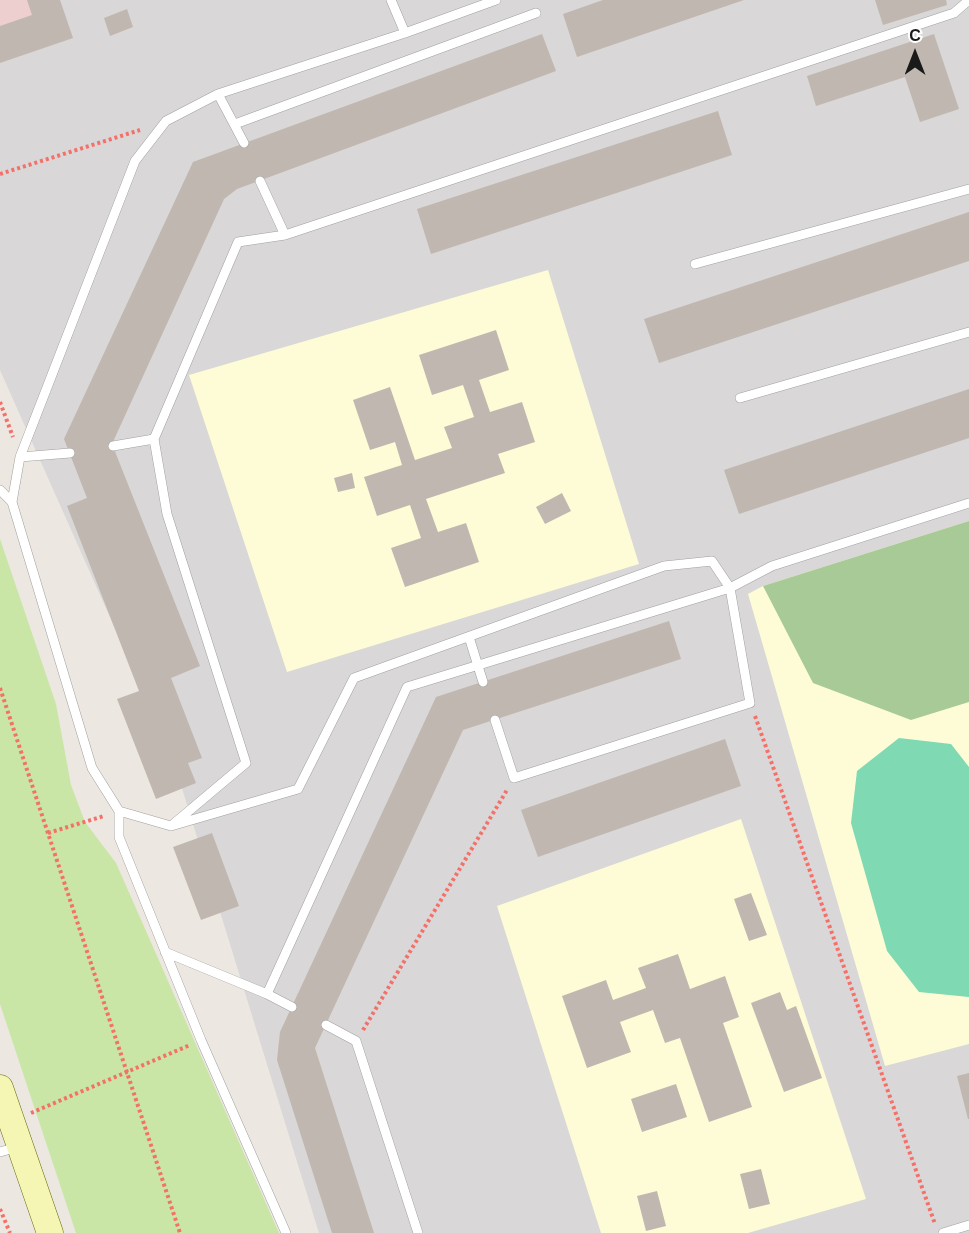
<!DOCTYPE html>
<meta charset="utf-8">
<style>
body{margin:0}
#map{position:relative;width:969px;height:1233px;overflow:hidden;background:#ece7e0;font-family:"DM Sans",sans-serif}
canvas{display:block}
.north{position:absolute;left:885px;top:24px;width:60px;height:60px;-webkit-text-stroke:4px #fff;paint-order:stroke;rotate:0deg;font-size:16px;font-weight:700;line-height:24px;text-align:center;color:#1a1a1a}
.north::after{content:'';display:block;margin:auto;width:21px;height:27px;background:#1a1a1a;clip-path:polygon(50% 0,100% 100%,50% 72%,0 100%)}
</style>
<div id="map">
<canvas width="969" height="1233"></canvas>
<div class="north">С</div>
</div>
<script>
const g = document.querySelector('canvas').getContext('2d');
g.lineJoin = 'round';
function paint(path, color) {
  g.fillStyle = color;
  g.fill(path, 'evenodd');
}
function shape(rows) {
  const path = new Path2D();
  for (const r of rows) {
    path.moveTo(r[0], r[1]);
    for (let i = 2; i < r.length; i += 2) path.lineTo(r[i], r[i + 1]);
  }
  return path;
}
function stroke(path, color, width, dash) {
  g.strokeStyle = color;
  g.lineWidth = width;
  g.lineCap = dash ? 'butt' : 'round';
  g.setLineDash(dash || []);
  g.stroke(path);
}
const residential = shape([
 [0,0,969,0,969,1233,319,1233,173,759,0,370]
]);
const commercial = shape([
 [0,0,60,0,73,38,0,63]
]);
const education = shape([
 [548,270,639,564,287,672,189,375],
 [969,521,969,1044,885,1066,748,594,763,586],
 [741,819,866,1199,748,1233,601,1233,497,906]
]);
const grass = shape([
 [0,539,56,704,71,785,85,822,116,863,279,1233,76,1233,0,1004]
]);
const forest = shape([
 [969,521,969,702,911,720,813,683,763,586]
]);
const pitch = shape([
 [899,738,951,744,969,767,969,997,919,992,887,951,851,823,857,771]
]);
const building = shape([
 [27,0,60,0,73,38,0,63,0,26,32,15],
 [603,0,744,0,577,57,563,14],
 [875,0,946,0,947,5,883,25],
 [127,9,133,27,110,36,104,18],
 [542,34,556,71,237,189,224,199,112,444,200,666,171,678,202,758,188,763,196,783,156,799,117,699,139,691,67,506,87,498,64,439,193,162],
 [934,34,959,109,920,122,905,77,816,106,807,76],
 [718,111,732,155,431,254,417,209],
 [969,212,969,261,659,363,644,319],
 [496,330,509,370,479,380,490,412,522,402,535,442,498,454,505,473,426,499,438,532,466,523,479,562,405,587,391,548,421,538,410,505,377,516,364,477,402,465,395,442,370,450,353,400,390,387,415,460,452,448,444,427,474,417,463,385,432,395,419,355],
 [969,389,969,438,739,514,724,470],
 [352,473,355,488,338,492,334,478],
 [562,493,571,511,545,524,536,507],
 [669,621,681,659,463,730,315,1048,374,1233,332,1233,277,1060,280,1032,436,697],
 [725,739,741,786,538,857,521,810],
 [212,833,239,906,201,920,173,847],
 [751,893,767,935,749,941,734,899],
 [678,954,690,989,725,976,739,1017,723,1023,752,1107,709,1122,680,1038,665,1043,653,1010,620,1022,631,1052,587,1068,562,996,606,980,613,1000,646,988,638,968],
 [780,992,787,1010,796,1006,822,1078,784,1092,751,1003],
 [969,1073,969,1119,968,1119,957,1076],
 [676,1084,687,1117,642,1132,631,1099],
 [761,1169,770,1204,749,1209,740,1174],
 [657,1191,666,1226,646,1231,637,1196]
]);
const path = shape([
 [0,174,140,130],
 [0,402,13,437],
 [0,688,180,1233],
 [755,716,935,1224],
 [48,833,104,816],
 [363,1030,507,790],
 [31,1113,190,1045],
 [0,1209,10,1233]
]);
const lane = shape([
 [405,33,496,0],
 [218,94,244,143],
 [235,124,536,13],
 [260,181,285,235],
 [695,264,969,189],
 [740,398,969,332],
 [113,446,154,439],
 [20,457,70,453],
 [0,490,12,502,92,768,119,811,119,837,201,1040,286,1233],
 [12,502,20,457,135,161,166,121,218,94,405,33,391,0],
 [469,637,483,682],
 [119,811,171,826,298,789,354,678,664,566,712,561,730,588,750,703,514,778,495,720],
 [171,826,246,763,167,514,154,439,238,242,285,235,954,13,969,0],
 [165,952,267,994],
 [292,1007,267,994,407,687,730,588,772,566,969,503],
 [326,1025,356,1041,418,1233],
 [0,1152,18,1147],
 [943,1233,969,1225]
]);
const secondary = shape([
 [0,1088,50,1233]
]);
paint(residential, '#d9d7d7');
paint(commercial, '#edcfcf');
paint(education, '#fefcd7');
paint(grass, '#c9e6a6');
paint(forest, '#a8ca96');
paint(pitch, '#7fd9b2');
paint(building, '#c0b7b0');
stroke(lane, '#a1a1a1', 10);
stroke(secondary, '#656b08', 27);
stroke(path, '#f47069', 4, [3, 3]);
stroke(lane, '#fff', 9);
stroke(secondary, '#f6f6b4', 26);
</script>
